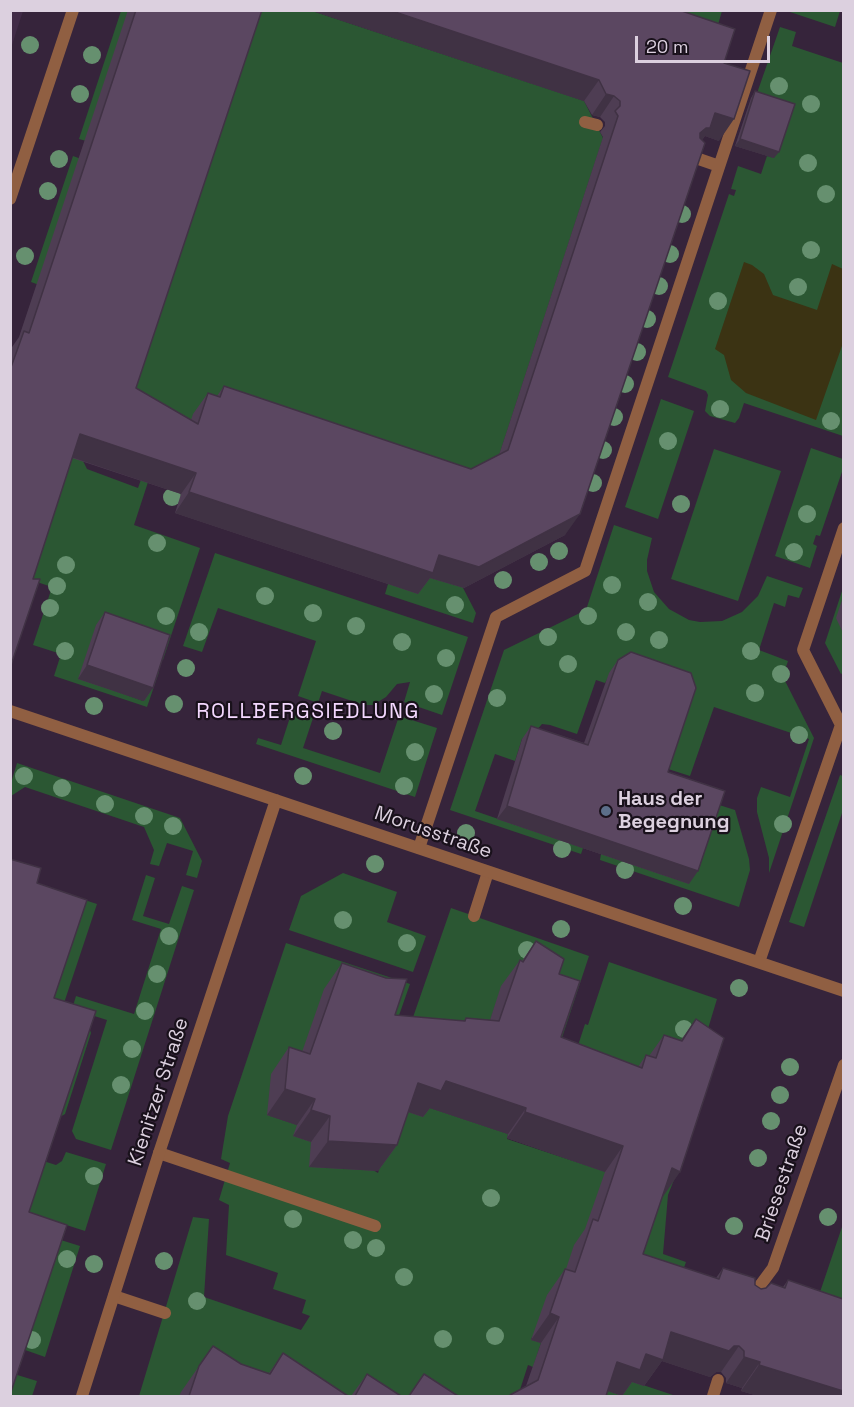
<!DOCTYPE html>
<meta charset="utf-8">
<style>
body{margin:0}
#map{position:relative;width:854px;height:1407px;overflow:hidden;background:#36243b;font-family:"Space Grotesk",sans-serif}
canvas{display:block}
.frame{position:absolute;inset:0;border:12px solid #dcd0df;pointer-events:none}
.scale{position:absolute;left:635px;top:36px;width:135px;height:27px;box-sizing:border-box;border:3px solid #dcd0df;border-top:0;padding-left:8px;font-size:18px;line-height:21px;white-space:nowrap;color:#dcd0df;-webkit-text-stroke:4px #19111b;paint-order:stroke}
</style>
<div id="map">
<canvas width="854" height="1407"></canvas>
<div class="frame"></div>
<div class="scale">20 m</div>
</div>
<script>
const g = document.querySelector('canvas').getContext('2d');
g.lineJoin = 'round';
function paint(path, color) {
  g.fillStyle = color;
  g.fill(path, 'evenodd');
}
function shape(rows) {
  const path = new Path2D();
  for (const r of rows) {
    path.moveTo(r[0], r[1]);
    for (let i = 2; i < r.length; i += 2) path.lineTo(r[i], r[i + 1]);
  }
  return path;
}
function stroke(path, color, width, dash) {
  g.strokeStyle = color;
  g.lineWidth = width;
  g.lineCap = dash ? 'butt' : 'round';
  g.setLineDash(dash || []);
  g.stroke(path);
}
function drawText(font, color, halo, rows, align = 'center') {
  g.font = font + ' "Space Grotesk",sans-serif';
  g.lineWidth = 4.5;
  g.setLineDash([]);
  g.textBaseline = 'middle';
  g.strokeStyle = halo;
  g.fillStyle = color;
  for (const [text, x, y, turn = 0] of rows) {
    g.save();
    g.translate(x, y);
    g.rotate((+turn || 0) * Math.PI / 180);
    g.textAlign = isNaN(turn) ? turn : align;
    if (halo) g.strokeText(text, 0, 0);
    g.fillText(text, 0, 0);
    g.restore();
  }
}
const built = shape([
 [11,10,23,11,11,48,10,11]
]);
const green = shape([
 [121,11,134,11,90,142,79,139],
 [219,11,312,11,584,101,603,138,494,471,183,445,150,476,134,525,200,548,163,660,158,658,78,678,143,701,154,670,159,672,147,707,54,676,61,654,33,645,52,587,25,578,40,474,79,453,87,469,138,488,155,440,62,408],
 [654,11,722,11,717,28],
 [787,11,840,11,835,27],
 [780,27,796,32,792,46,843,63,843,436,744,403,739,418,735,423,710,416,705,411,708,395,706,391,668,377,729,194,734,196,736,190,731,189,738,166,761,174,767,156,774,158,755,99],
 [73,156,84,160,42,286,31,282],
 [661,399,694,411,658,519,625,507],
 [811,448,843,459,844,466,820,536,816,535,813,544,817,546,810,568,775,556],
 [714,449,781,471,738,601,671,579],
 [614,525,652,538,647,560,647,571,654,592,669,609,689,620,700,622,722,621,742,612,758,596,767,576,803,588,799,598,788,595,785,607,774,603,759,650,788,661,786,667,780,671,814,738,769,873,769,858,757,812,757,798,761,787,790,797,809,739,714,707,690,776,665,768,611,672,605,683,596,680,577,734,550,725,542,724,535,732,522,739,515,761,495,754,475,811,583,848,581,854,450,810,504,650,586,610],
 [215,553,468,637,442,715,404,702,410,682,397,684,386,697,373,705,364,705,322,691,318,703,298,696,316,641,218,608,202,652,183,646],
 [425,575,461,584,476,613,473,623,385,594,388,584],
 [843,588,843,673,841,674,825,643],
 [293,708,314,715,303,748,380,773,399,716,437,728,415,797,256,744,258,738,281,745],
 [17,763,180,818,202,861,197,878,186,875,193,851,167,843,159,866,150,864,154,850,144,827,25,787,11,796,11,783],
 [840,775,843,776,843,810,804,927,789,922],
 [716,804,735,810,749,859,750,870,739,907,600,860,601,854],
 [343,873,397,892,387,922,426,936,413,972,289,930,301,896],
 [146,875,155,878,143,916,169,924,182,886,194,890,111,1150,76,1139,72,1131,107,1020,72,1009,76,996,134,1014,161,929,132,920],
 [11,876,97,904,63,1006,44,1000],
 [451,908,589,956,556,1056,502,986,481,1047,403,1046],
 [286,943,410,984,389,1044,316,1045,270,1116,297,1125,378,1173,399,1109,427,1107,508,1134,507,1139,612,1174,556,1298,531,1339,541,1343,533,1367,528,1365,518,1396,139,1396,193,1217,209,1219,204,1297,301,1330,310,1316,302,1313,306,1300,273,1289,278,1273,226,1255,229,1205,219,1200,230,1163,221,1159,228,1116],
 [609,962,717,999,701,1052,638,1085,570,1070,585,1024,588,1025],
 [89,1027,91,1033,65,1114,53,1121],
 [66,1152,106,1164,85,1231,20,1210,37,1159,56,1165,62,1161],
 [683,1157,668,1195,663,1254,686,1262,674,1296,636,1284,653,1194],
 [843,1224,843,1327,819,1295],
 [19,1227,80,1246,45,1357,11,1345],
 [11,1364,14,1374,37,1381,32,1396,11,1396],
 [628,1380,676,1396,597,1396]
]);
const sand = shape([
 [744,262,752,265,764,274,773,295,817,310,832,264,843,269,843,343,816,420,746,393,731,380,724,355,715,349]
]);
const service = shape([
 [585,122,597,125],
 [693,157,719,166],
 [419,848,496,617,585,571,771,10],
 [474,916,488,872],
 [759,962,841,725,803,650,844,528],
 [159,1153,375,1226],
 [114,1296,165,1313]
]);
const minor = shape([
 [10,199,73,10],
 [10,711,844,991],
 [750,1299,773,1268,844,1065],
 [82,1396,159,1153,276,800],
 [713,1396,718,1380]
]);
const trees = [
 [30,45],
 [92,55],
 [779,86],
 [80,94],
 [811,104],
 [59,159],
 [808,163],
 [48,191],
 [826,194],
 [682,214],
 [811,250],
 [670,254],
 [25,256],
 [659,286],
 [798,287],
 [718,301],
 [647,319],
 [637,352],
 [625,384],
 [720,409],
 [614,417],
 [831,421],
 [668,441],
 [603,450],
 [593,483],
 [172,497],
 [681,504],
 [807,514],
 [157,543],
 [559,551],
 [794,552],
 [539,562],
 [66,565],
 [503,580],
 [612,585],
 [57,586],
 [265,596],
 [648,602],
 [455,605],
 [50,608],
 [313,613],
 [166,616],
 [588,616],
 [356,626],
 [199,632],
 [626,632],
 [548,637],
 [659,640],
 [402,642],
 [65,651],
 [751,651],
 [446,658],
 [568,664],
 [186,668],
 [781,674],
 [755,693],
 [434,694],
 [497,698],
 [174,704],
 [94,706],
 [333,731],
 [799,735],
 [415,752],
 [24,776],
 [303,776],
 [404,786],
 [62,788],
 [105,804],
 [144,816],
 [783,824],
 [173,826],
 [466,833],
 [562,849],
 [375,864],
 [625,870],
 [683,906],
 [343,920],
 [561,929],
 [169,936],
 [407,943],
 [527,950],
 [157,974],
 [739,988],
 [145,1011],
 [684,1029],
 [132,1049],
 [790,1067],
 [121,1085],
 [780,1095],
 [771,1121],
 [758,1158],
 [94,1176],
 [491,1198],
 [828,1217],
 [293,1219],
 [734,1226],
 [353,1240],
 [376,1248],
 [67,1259],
 [164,1261],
 [94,1264],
 [404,1277],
 [197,1301],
 [495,1336],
 [443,1339],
 [32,1340]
];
const wall = shape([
 [128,10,262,10,136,388,191,420,193,414,208,393,217,396,224,386,471,469,499,455,603,137,600,132,605,126,605,122,600,117,592,115,584,101,310,10,724,63,719,141,705,136,702,140,565,535,464,588,430,578,418,594,175,513,181,494,72,458,33,579,10,668,10,350,19,337],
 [755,91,774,158,735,146,751,98],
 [843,597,843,633,836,618],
 [105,612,153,688,144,701,78,679,96,625],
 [618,660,668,772,689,884,497,819,522,739,531,726,584,743,609,673],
 [536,941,559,974,561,1037,638,1067,646,1055,649,1056,664,1035,681,1040,696,1019,662,1198,643,1254,716,1278,723,1268,755,1285,761,1289,783,1287,788,1280,843,1396,758,1396,741,1391,742,1388,726,1383,726,1378,721,1372,716,1372,710,1377,662,1361,644,1386,632,1382,622,1396,608,1391,606,1396,509,1396,526,1386,541,1343,531,1340,547,1295,565,1269,566,1269,574,1245,585,1229,605,1172,507,1138,508,1134,430,1108,423,1117,408,1112,397,1145,378,1171,309,1167,311,1142,293,1136,297,1125,267,1115,271,1074,289,1047,302,1052,324,989,342,963,395,1015,464,1021,466,1018,490,1020,501,986,520,960,522,961],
 [213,1346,241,1364,269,1373,283,1353,348,1396,179,1396,181,1392],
 [367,1374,401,1396,351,1396]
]);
const shadedWall = shape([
 [310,10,389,10,599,80,584,101],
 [606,94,614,96,600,117,592,115],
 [715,113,734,119,719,141,705,136,695,149,685,154],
 [740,139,779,152,774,158,735,146],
 [80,434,196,473,181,494,65,455],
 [189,492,439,555,580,514,565,535,464,588,430,578,418,594,175,513],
 [87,665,153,688,144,701,78,679],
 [507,806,698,871,689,884,497,819],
 [446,1081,526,1108,508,1134,430,1108,423,1117,399,1109,418,1083],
 [285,1089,315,1099,297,1125,267,1115],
 [311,1110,330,1116,311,1142,293,1136],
 [525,1112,623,1146,605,1172,507,1138],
 [328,1141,397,1145,378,1171,309,1167],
 [672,1168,680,1172,662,1198],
 [550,1313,559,1317,541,1343,531,1340],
 [671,1332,734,1346,739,1346,721,1372,716,1372,710,1377,662,1361,644,1386,632,1382,622,1396,599,1388,617,1362,646,1354],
 [744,1357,760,1362,742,1388,726,1383],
 [759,1365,843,1391,843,1396,758,1396,741,1391]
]);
const building = shape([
 [136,10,262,10,136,388,198,424,208,393,220,397,224,386,471,469,508,450,618,116,615,111,620,106,620,101,614,96,606,94,599,80,389,10,679,10,735,29,724,63,750,71,734,119,715,113,710,128,706,128,700,133,700,138,705,143,580,514,479,567,439,555,433,573,189,492,196,473,80,434,33,579,40,579,10,668,10,370,24,331,29,333,136,10],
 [755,91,795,104,779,152,740,139,755,91],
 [105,612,170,635,153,688,87,665,105,612],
 [631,652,691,673,696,688,668,772,725,791,698,871,507,806,531,726,588,745,618,660,631,652],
 [10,859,41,868,37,883,87,900,54,998,96,1011,29,1212,67,1225,10,1395,10,859],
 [536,941,564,959,559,974,580,981,561,1037,642,1068,646,1055,656,1058,664,1035,682,1041,696,1019,724,1038,680,1172,672,1168,643,1254,719,1279,723,1268,755,1278,755,1285,761,1289,766,1288,771,1283,785,1288,788,1280,843,1299,843,1391,759,1365,760,1362,744,1357,744,1351,739,1346,734,1346,729,1351,671,1332,663,1360,646,1354,640,1370,617,1362,606,1396,510,1396,510,1395,538,1380,559,1317,550,1313,565,1269,575,1272,593,1219,598,1221,623,1146,525,1112,526,1108,446,1081,441,1091,418,1083,397,1145,328,1141,330,1116,311,1110,315,1099,285,1089,289,1047,310,1054,342,963,386,978,407,979,395,1015,465,1021,466,1018,499,1021,520,960,523,962,536,941],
 [213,1346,241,1364,270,1374,283,1353,348,1396,189,1396,199,1366,213,1346],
 [367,1374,401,1396,355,1396,367,1374],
 [424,1374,458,1396,409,1396,424,1374]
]);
const markers = [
 [606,811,6,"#5c6f8a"]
];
const poiNames = [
 ["Haus der",618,800],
 ["Begegnung",618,823]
];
const streetNames = [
 ["Morusstraße",433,833,19],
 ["Kienitzer Straße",159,1092,-72],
 ["Briesestraße",782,1183,-71]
];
const neighbourhoodNames = [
 ["ROLLBERGSIEDLUNG",308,712]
];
paint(built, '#412b47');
paint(green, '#2b5733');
paint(sand, '#3b3313');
stroke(service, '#905f42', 12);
stroke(minor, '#905f42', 12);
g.fillStyle = '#66906f';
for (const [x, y] of trees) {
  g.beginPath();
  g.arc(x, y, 9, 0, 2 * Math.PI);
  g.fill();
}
paint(wall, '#4e3d53');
paint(shadedWall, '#403244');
paint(building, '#5b4761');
stroke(building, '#403244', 1.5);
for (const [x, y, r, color] of markers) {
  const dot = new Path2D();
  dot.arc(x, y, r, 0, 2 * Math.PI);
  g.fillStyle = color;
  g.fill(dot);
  stroke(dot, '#19111b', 2);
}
drawText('bold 20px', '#dcd0df', '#19111b', poiNames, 'left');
drawText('20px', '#dcd0df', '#19111b', streetNames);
g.letterSpacing = '1.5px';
drawText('21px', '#f4d8ff', '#19111b', neighbourhoodNames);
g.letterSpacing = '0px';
</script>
